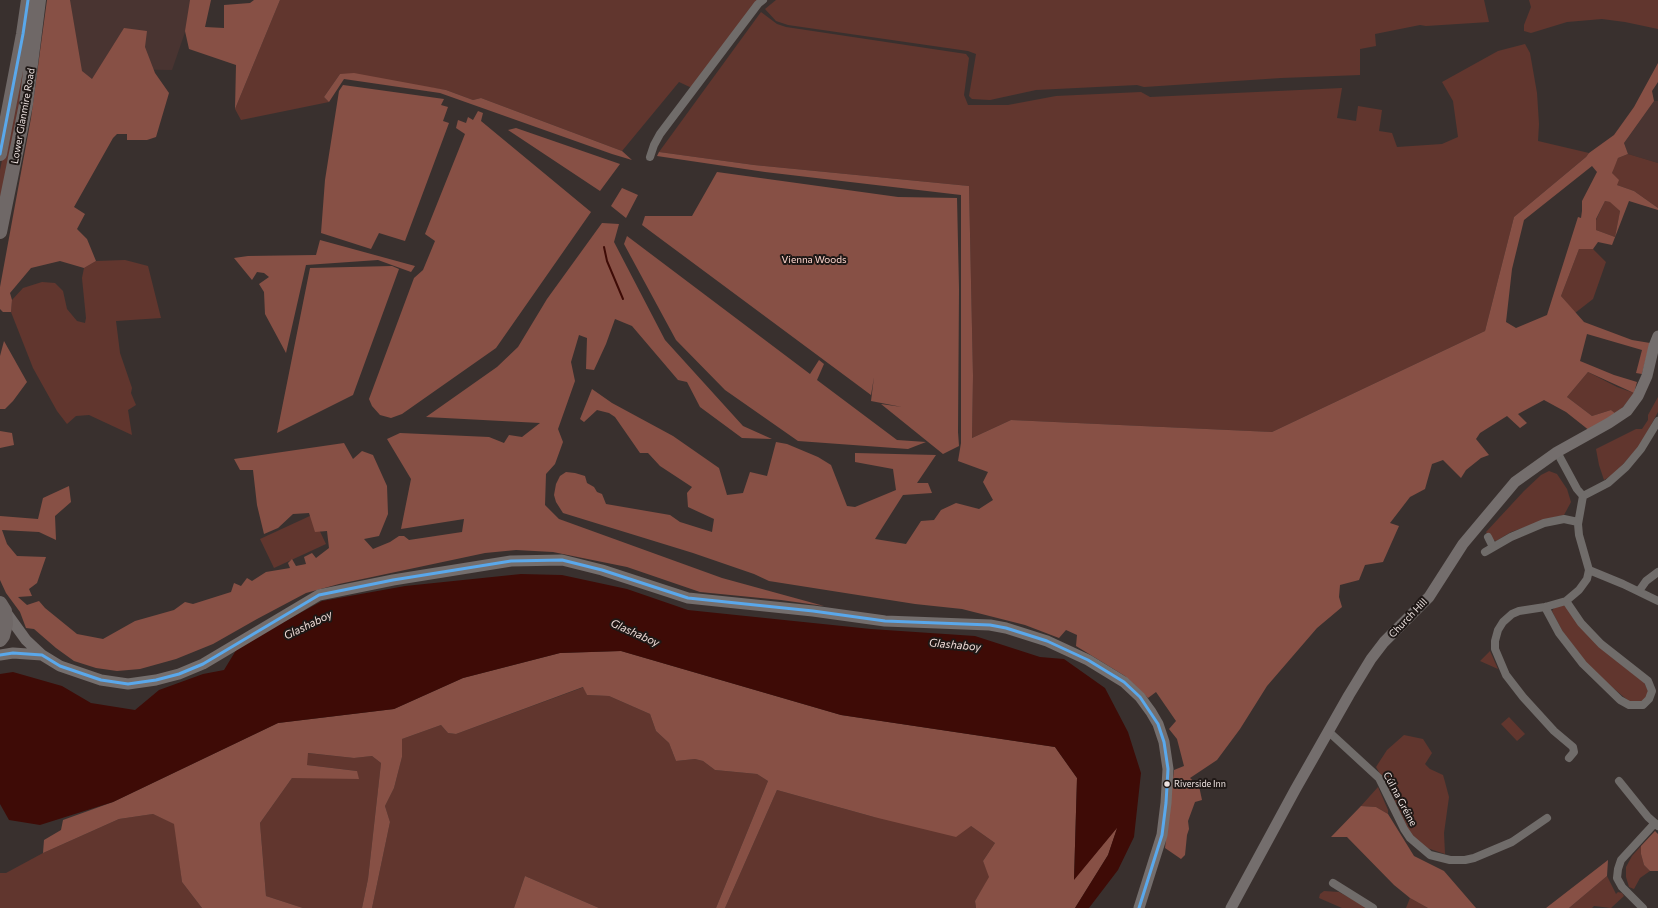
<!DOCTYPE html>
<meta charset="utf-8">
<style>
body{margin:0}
canvas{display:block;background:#39302e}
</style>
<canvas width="1658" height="908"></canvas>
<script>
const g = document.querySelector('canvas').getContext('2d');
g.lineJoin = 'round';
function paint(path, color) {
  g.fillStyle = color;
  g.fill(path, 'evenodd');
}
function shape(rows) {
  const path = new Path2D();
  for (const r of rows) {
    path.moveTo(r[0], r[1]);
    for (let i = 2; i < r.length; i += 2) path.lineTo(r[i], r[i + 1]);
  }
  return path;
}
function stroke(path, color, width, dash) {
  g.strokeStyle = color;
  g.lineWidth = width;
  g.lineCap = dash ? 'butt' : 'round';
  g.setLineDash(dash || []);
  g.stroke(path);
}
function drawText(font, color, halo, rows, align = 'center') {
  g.font = font + ' Commissioner,sans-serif';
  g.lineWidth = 4;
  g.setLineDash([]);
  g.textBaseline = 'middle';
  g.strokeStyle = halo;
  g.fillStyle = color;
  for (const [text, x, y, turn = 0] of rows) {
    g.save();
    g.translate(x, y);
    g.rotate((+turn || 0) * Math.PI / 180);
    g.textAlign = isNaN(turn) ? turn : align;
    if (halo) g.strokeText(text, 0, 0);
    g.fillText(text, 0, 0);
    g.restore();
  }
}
const built = shape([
 [55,0,196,0,172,70,118,69,77,87],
 [1654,101,1658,101,1658,163,1628,154,1624,143]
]);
const green = shape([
 [280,0,763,0,692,88,679,82,622,151,481,98,473,100,446,90,340,74,324,97,329,102,241,120,235,109],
 [776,0,1484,0,1489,22,1426,26,1420,25,1375,34,1376,46,1360,49,1360,75,1281,78,1144,87,1137,85,1036,90,990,100,972,99,969,96,976,54,968,51,788,25,776,21,765,9],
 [1529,0,1658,0,1658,29,1625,22,1602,19,1567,22,1531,33,1524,31,1524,25,1531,7],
 [30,8,21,95,0,203,0,170,20,71],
 [761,12,777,24,786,27,966,54,969,58,964,95,968,105,1008,105,1056,96,1141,92,1150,97,1342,88,1337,118,1356,121,1358,106,1382,110,1379,131,1392,133,1397,147,1442,144,1458,137,1453,101,1442,82,1498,51,1525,44,1530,53,1537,93,1539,124,1538,141,1589,153,1586,157,1514,217,1485,331,1272,432,1011,420,972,438,973,376,969,186,754,165,659,152],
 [1628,154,1658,163,1658,208,1634,191,1617,185,1612,173,1613,168,1618,158],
 [1605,201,1611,202,1620,211,1615,237,1596,230,1596,220],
 [1579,249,1593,249,1606,262,1593,299,1575,313,1561,296],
 [125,260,148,266,161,318,116,321,120,353,132,388,131,393,136,405,128,410,132,435,89,415,76,416,67,424,57,411,33,368,11,312,12,300,23,288,42,282,55,283,63,291,67,309,77,321,85,323,86,318,82,278,84,268,96,261],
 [1588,372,1617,387,1634,393,1624,406,1616,414,1611,410,1592,416,1567,397],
 [1658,397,1658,412,1639,447,1614,474,1604,480,1599,465,1596,449,1636,429,1642,429,1648,420,1648,415],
 [1549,471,1557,474,1567,489,1571,502,1564,515,1551,518,1511,532,1496,541,1491,539,1486,532,1524,491,1541,475],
 [312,515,326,544,274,568,260,539],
 [1563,605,1567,607,1603,650,1644,682,1649,693,1646,697,1640,703,1631,703,1593,671,1564,634,1554,615,1552,611,1554,608],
 [1490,651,1498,669,1480,661],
 [584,687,587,695,609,696,650,714,656,731,669,743,676,761,695,759,703,761,715,770,757,774,768,781,716,908,599,908,525,876,514,908,372,908,390,822,385,806,394,788,402,757,402,739,441,725,448,733,456,734],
 [1509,717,1525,734,1517,741,1501,724],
 [1404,735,1423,739,1432,753,1425,764,1430,769,1443,775,1445,782,1449,797,1444,833,1445,854,1424,847,1411,835,1389,789,1376,767,1387,750],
 [307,753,354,758,372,756,381,763,368,879,362,908,303,908,266,896,260,823,292,778,357,771,307,765],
 [1378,787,1388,810,1388,814,1376,807,1361,806],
 [777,790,874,817,971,826,995,843,983,861,990,877,975,901,976,908,725,908],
 [153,814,175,824,182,882,202,908,0,908,0,873,6,873,43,853,119,819],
 [1641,846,1641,854,1644,865,1650,871,1640,878,1634,889,1629,887,1626,877,1626,867,1632,856],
 [1607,876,1616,894,1618,892,1622,893,1624,896,1611,908,1594,906,1592,908,1569,908],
 [1324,891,1339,892,1368,908,1342,908,1319,898,1320,894],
 [1410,898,1428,908,1406,908]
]);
const forest = shape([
 [47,0,70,0,82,71,92,79,124,28,147,31,145,47,155,73,169,93,156,137,147,140,127,140,127,134,117,134,113,138,74,207,85,214,77,229,87,239,96,261,84,268,60,261,31,268,10,293,12,300,11,312,3,312,0,309,0,287,31,118],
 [190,0,211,0,205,27,224,28,224,5,250,3,254,0,280,0,235,109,236,65,189,49,185,31],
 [1658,63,1658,82,1652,91,1654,101,1624,143,1628,154,1618,158,1612,173,1619,180,1617,185,1634,191,1658,208,1658,210,1629,201,1612,245,1598,242,1593,249,1579,249,1561,296,1584,322,1632,340,1650,343,1642,374,1636,373,1642,350,1587,334,1580,361,1614,375,1637,382,1634,393,1588,372,1567,397,1592,416,1611,410,1616,414,1590,431,1566,412,1544,400,1518,414,1527,423,1520,428,1507,416,1480,433,1476,439,1489,455,1481,458,1466,470,1461,478,1443,460,1432,464,1425,489,1410,497,1390,523,1399,526,1383,562,1365,565,1359,580,1340,585,1339,597,1342,607,1317,628,1267,686,1240,729,1217,760,1190,778,1199,786,1202,800,1195,802,1188,821,1189,829,1187,835,1185,855,1181,859,1165,848,1174,770,1184,766,1177,739,1169,729,1176,721,1156,692,1148,698,1125,676,1076,646,1077,635,1066,630,1059,638,1025,625,962,609,915,604,769,581,754,574,693,553,563,513,556,502,554,495,556,484,560,476,566,472,575,473,585,476,587,483,594,487,597,492,602,494,606,504,670,515,680,522,712,532,714,519,688,507,687,493,692,487,660,466,648,453,640,453,615,417,609,413,597,410,584,422,580,419,592,389,612,403,673,436,719,468,727,495,743,493,750,472,767,476,776,442,787,444,818,457,831,465,847,506,855,507,896,490,893,469,855,462,855,453,936,455,917,483,928,483,932,493,903,495,875,539,906,544,921,521,934,520,941,510,956,503,979,509,993,500,983,482,988,472,958,461,961,443,961,195,765,172,657,156,659,152,754,165,969,186,973,376,972,438,1011,420,1272,432,1485,331,1514,217,1586,157,1589,153,1614,135,1634,107],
 [1592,166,1597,172,1582,201,1582,211,1581,218,1578,217,1547,315,1516,328,1506,322,1512,269,1524,220],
 [1605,201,1610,202,1620,211,1615,237,1596,230,1596,219],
 [354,73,446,90,473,100,481,98,622,151,632,160,612,154,440,93,344,79,329,102,324,97,340,74],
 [343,85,444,99,441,105,448,107,443,121,449,123,405,241,379,233,371,249,321,233,325,180,339,91],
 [478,111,483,113,481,121,591,212,496,348,402,414,391,418,380,415,372,406,369,399,414,278,423,270,435,241,425,234,465,134,456,128,458,120,466,123,468,117,473,120],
 [516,128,620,164,600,191,508,130],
 [717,172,898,197,957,198,959,289,958,432,959,446,943,454,881,404,902,407,871,401,874,377,871,395,642,225,645,216,692,216],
 [622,188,638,195,626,218,611,206],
 [602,223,619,224,614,242,665,340,743,426,772,439,742,438,700,407,687,382,678,380,632,326,615,319,606,344,594,370,586,369,587,338,579,335,571,362,575,381,558,429,563,442,555,464,546,474,545,505,559,519,722,578,824,606,781,600,700,592,627,567,553,552,516,550,485,553,339,584,306,593,257,619,213,644,176,659,140,669,117,671,96,668,74,661,56,648,34,629,26,628,20,612,6,593,0,580,0,516,38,519,43,498,69,486,71,502,55,516,56,540,39,532,2,530,7,544,17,556,46,557,37,583,29,589,32,596,18,597,27,605,39,601,45,608,77,634,103,639,135,621,174,610,185,602,193,604,231,592,234,583,241,586,247,578,252,581,266,572,290,568,288,563,292,559,296,566,306,564,304,557,312,553,316,558,329,548,327,531,315,532,309,513,293,514,278,528,264,534,257,505,253,470,240,470,234,459,344,443,353,459,362,451,373,455,387,486,388,514,379,536,364,539,373,549,390,542,399,536,404,536,409,540,462,532,464,519,401,529,411,479,387,439,400,433,489,437,504,443,509,435,522,437,540,423,426,417,497,367,518,347,547,299],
 [627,236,810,374,819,360,824,364,817,380,897,440,926,442,908,449,798,441,725,390,676,340,624,244],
 [320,240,415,266,411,272,378,260,306,265,286,353,265,314,264,292,259,284,269,277,264,273,257,272,252,280,234,258,248,256,316,255],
 [392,266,399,269,353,395,277,433,310,268],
 [4,341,27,382,13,401,5,409,0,409,0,356],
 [0,431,12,433,14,445,0,448],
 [621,651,841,715,1055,747,1077,778,1074,879,1118,826,1108,855,1075,908,976,908,975,901,989,877,983,861,995,843,971,826,956,837,874,817,777,790,725,908,716,908,768,781,757,774,715,770,703,761,695,759,676,761,669,743,656,731,650,714,609,696,587,695,583,687,456,734,448,733,441,725,402,739,402,757,394,788,385,806,390,822,372,908,362,908,368,879,381,763,372,756,354,758,308,753,307,765,357,771,359,779,292,778,260,823,266,896,303,908,202,908,182,882,174,824,153,814,119,819,43,853,44,840,61,830,63,820,113,802,278,723,394,709,463,678,560,653],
 [1361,806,1376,807,1388,814,1414,856,1444,871,1476,908,1428,908,1410,898,1394,885,1347,837,1331,837],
 [1655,831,1658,834,1658,871,1650,871,1644,865,1641,854,1641,846],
 [1608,860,1607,876,1569,908,1546,908],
 [525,876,599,908,514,908]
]);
const water = shape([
 [521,574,562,575,627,589,688,610,871,629,975,636,1040,657,1064,659,1105,688,1128,732,1141,773,1134,837,1118,870,1089,908,1075,908,1108,855,1117,828,1074,880,1077,778,1055,747,841,715,621,651,560,653,463,678,394,709,278,723,113,802,40,825,9,820,0,804,0,674,13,672,62,686,91,703,135,710,159,690,203,674,224,670,238,647,322,601,405,586]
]);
const stream = shape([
 [604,247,607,261,623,299]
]);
const street = shape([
 [650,157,654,145,660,134,758,4,763,0],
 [1557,452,1577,489,1583,496,1578,524,1579,535,1589,570,1587,579,1579,590,1566,601,1545,607,1519,611,1512,614,1503,622,1498,630,1495,641,1495,649,1506,675,1523,697,1554,731,1573,747,1574,752,1569,758],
 [1583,496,1608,483,1626,467,1641,449,1658,421],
 [1488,537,1493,547],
 [1485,552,1511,537,1544,523,1564,519,1578,522],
 [1589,570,1623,584,1658,601],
 [1639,591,1646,581,1658,572],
 [1545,607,1559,633,1583,664,1620,700,1629,705,1643,705,1649,699,1652,691,1648,681,1601,644,1581,623,1566,601],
 [1329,732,1379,778,1404,829,1410,838,1430,855,1450,860,1465,860,1474,858,1512,842,1547,818],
 [1619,781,1648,817,1658,826],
 [1333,883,1373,908],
 [1643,908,1622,887,1617,878,1618,869,1621,860,1655,823]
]);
const secondary = shape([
 [5,611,26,640,42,655,60,666,101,680,128,684,156,680,179,674,203,664,319,595,393,580,511,561,562,560,602,570,688,598,813,611,885,621,990,625,1006,628,1047,641,1088,660,1124,682,1140,697,1151,712,1158,724,1164,742,1168,769,1166,803,1162,835,1139,908],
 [0,655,13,653,42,655],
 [1231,908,1295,790,1349,695,1371,659,1384,642,1429,597,1463,544,1515,482,1557,452,1609,423,1627,411,1638,396,1647,376,1654,346,1658,336]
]);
const highway = shape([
 [0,154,23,34,28,0],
 [0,232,26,104,39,0],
 [0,603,5,611,6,624,3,636,0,640]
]);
const bus1 = shape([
 [0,154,23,34,28,0],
 [0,655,13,653,42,655,60,666,101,680,128,684,156,680,179,674,203,664,319,595,393,580,511,561,562,560,602,570,688,598,813,611,885,621,990,625,1006,628,1047,641,1088,660,1124,682,1140,697,1158,724,1164,742,1168,769,1166,803,1162,835,1139,908]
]);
const markers = [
 [1167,784,3.5,"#ede2e0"]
];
const busNames = [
 ["Riverside Inn",1174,784]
];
const streetNames = [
 ["Lower Glanmire Road",23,116,-80],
 ["Church Hill",1408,618,-46],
 ["Cúl na Gréine",1400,799,62]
];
const parkNames = [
 ["Vienna Woods",814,260]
];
const waterNames = [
 ["Glashaboy",308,625,-26],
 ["Glashaboy",635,633,24],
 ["Glashaboy",955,645,5]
];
paint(built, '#493431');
paint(green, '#61362e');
paint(forest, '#875045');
paint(water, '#3e0b06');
stroke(stream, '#3e0b06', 2);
stroke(street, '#706c6a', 8);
stroke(secondary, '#746e6d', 11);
stroke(highway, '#6f6867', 14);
stroke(bus1, '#5aa8eb', 3);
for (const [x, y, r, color] of markers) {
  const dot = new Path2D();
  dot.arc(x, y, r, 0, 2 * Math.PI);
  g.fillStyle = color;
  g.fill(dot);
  stroke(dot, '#1f1816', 1.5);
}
drawText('9px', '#ede2e0', '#1f1816', busNames, 'left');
drawText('10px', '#ede2e0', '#1f1816', streetNames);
drawText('10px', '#fbd3cb', '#1f1816', parkNames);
drawText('italic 11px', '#f2deda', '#1f1816', waterNames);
</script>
